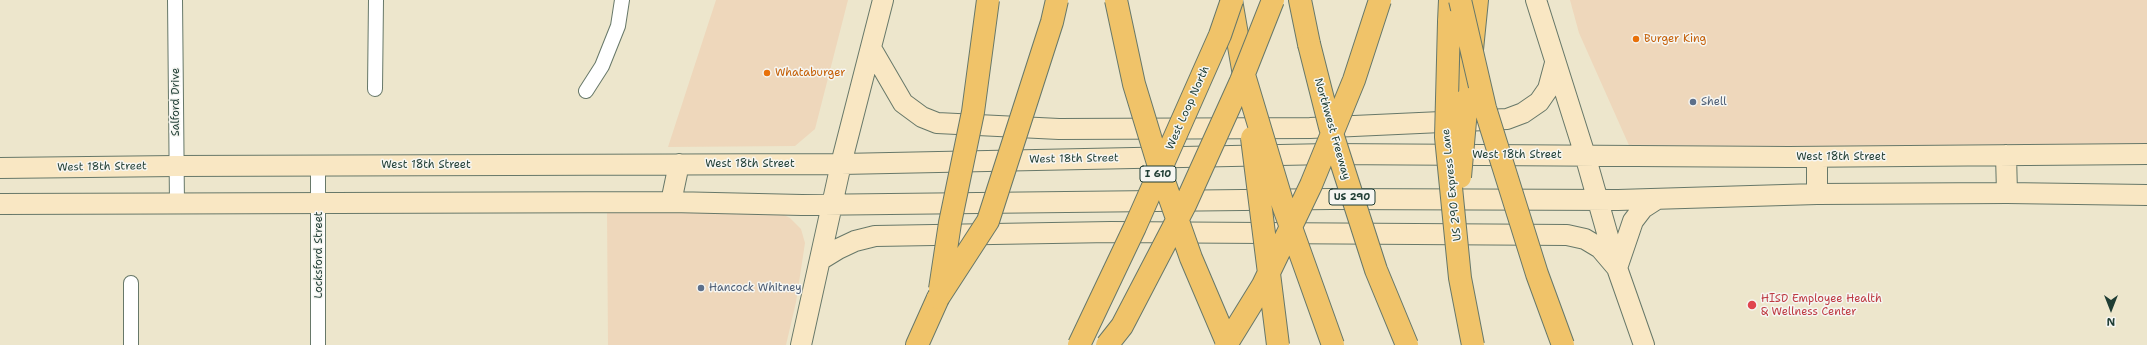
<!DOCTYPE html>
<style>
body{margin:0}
#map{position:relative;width:2147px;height:345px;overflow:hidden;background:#ede6cc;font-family:"Shantell Sans",sans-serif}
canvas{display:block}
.north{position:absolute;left:2091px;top:289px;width:40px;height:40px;-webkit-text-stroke:3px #f6f6f2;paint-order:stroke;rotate:180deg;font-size:11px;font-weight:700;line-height:16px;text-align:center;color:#1f3d34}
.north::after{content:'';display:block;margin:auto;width:14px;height:18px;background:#1f3d34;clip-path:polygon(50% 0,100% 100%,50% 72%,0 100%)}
</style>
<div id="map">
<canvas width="2147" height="345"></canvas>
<div class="north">N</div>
</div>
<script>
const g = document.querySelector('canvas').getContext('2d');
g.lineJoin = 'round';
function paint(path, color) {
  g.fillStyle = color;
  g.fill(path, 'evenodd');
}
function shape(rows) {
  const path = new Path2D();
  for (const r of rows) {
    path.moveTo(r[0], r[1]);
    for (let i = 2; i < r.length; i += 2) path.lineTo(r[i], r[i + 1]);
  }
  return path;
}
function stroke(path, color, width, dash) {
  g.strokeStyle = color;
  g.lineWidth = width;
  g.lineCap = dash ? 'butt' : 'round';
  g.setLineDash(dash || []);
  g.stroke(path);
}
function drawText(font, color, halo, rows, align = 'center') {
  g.font = font + ' "Shantell Sans",sans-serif';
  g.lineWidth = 3;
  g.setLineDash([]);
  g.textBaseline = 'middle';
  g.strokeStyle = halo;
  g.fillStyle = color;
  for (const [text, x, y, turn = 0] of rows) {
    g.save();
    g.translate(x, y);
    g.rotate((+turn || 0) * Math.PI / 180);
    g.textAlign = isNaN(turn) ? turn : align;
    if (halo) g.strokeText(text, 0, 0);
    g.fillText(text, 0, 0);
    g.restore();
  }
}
const built = shape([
 [716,0,848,0,815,129,795,146,668,147],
 [1570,0,2147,0,2147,149,1632,152,1579,33],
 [607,210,782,214,790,218,801,229,805,243,796,302,786,345,608,345]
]);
const minor = shape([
 [175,0,177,204],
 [375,89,376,0],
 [586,91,602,66,618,26,622,0],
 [131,283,131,345],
 [318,345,318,165]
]);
const secondary = shape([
 [1536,0,1585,155,1617,268,1644,345],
 [871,48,903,103,922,117,937,123,1059,129,1310,128,1507,119,1523,113,1539,102,1548,89,1555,63],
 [2006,155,2007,193],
 [1817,157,1817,194],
 [0,168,176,166,841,164,1329,154,1789,157,2147,154],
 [671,202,679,164],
 [0,204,671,202,802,205,1331,199,1618,200,1817,194,2007,193,2147,195],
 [820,260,838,249,855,241,875,236,1111,232,1567,235,1585,239,1600,248,1617,268],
 [1617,268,1633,221,1643,208,1657,199],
 [801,345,841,164,883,0]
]);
const motorway = shape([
 [1231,0,1244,75],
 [1300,0,1309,44],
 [1449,22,1450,0],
 [1467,99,1477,0],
 [917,345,938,298]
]);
const motorwayBridge = shape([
 [1116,0,1134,84,1161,173,1191,258,1228,345],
 [1460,0,1485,108,1537,274,1563,345],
 [1449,22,1446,137,1460,278,1473,345],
 [1309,44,1330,127,1376,270,1407,345],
 [1244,75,1283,205,1333,345],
 [1252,138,1278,345],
 [1460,177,1467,99],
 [940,289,950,223,973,112,988,0],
 [938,298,988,221,1052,22,1057,0],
 [1079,345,1135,227,1220,35,1232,0],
 [1107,345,1122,326,1185,205,1241,81,1273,0],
 [1226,345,1263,285,1311,185,1354,80,1380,0]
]);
const markers = [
 [1636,39,4,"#e8710a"],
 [767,73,4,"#e8710a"],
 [1693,102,4,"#5c6f8a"],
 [701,288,4,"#5c6f8a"],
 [1752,305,5,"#e0444e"]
];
const shields = [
 [1158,174,36],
 [1352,197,46]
];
const shieldNames = [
 ["I 610",1158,174],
 ["US 290",1352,197]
];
const foodNames = [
 ["Burger King",1644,39],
 ["Whataburger",775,73]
];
const streetNames = [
 ["Salford Drive",176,102,-90],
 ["West Loop North",1188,108,-66],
 ["Northwest Freeway",1332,129,74],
 ["West 18th Street",1517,155],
 ["West 18th Street",1841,157],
 ["West 18th Street",1074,159,-1],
 ["West 18th Street",750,164],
 ["West 18th Street",426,165],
 ["West 18th Street",102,167,-1],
 ["US 290 Express Lane",1452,185,-96],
 ["Locksford Street",319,255,-90]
];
const serviceNames = [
 ["Shell",1701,102],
 ["Hancock Whitney",709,288]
];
const healthNames = [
 ["HISD Employee Health",1761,299],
 ["& Wellness Center",1761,312]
];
paint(built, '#eed7bb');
stroke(minor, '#677869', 16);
stroke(secondary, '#677869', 22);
stroke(motorway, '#677869', 24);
stroke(minor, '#fff', 14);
stroke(secondary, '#f9e7c3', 20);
stroke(motorway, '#f0c369', 22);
stroke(motorwayBridge, '#677869', 24, []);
stroke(motorwayBridge, '#f0c369', 22);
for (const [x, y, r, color] of markers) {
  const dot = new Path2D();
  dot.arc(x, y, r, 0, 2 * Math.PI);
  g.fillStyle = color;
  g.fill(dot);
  stroke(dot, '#f6f6f2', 1.5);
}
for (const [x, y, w] of shields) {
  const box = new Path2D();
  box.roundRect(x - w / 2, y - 8, w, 16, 3);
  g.fillStyle = '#f6f6f2';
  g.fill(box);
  stroke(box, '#1f3d34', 1);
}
drawText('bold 10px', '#1f3d34', null, shieldNames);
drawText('11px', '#c56008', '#f6f6f2', foodNames, 'left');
drawText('11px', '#1f3d34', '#f6f6f2', streetNames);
drawText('11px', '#4e5e75', '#f6f6f2', serviceNames, 'left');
drawText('11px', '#be3a42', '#f6f6f2', healthNames, 'left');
</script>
